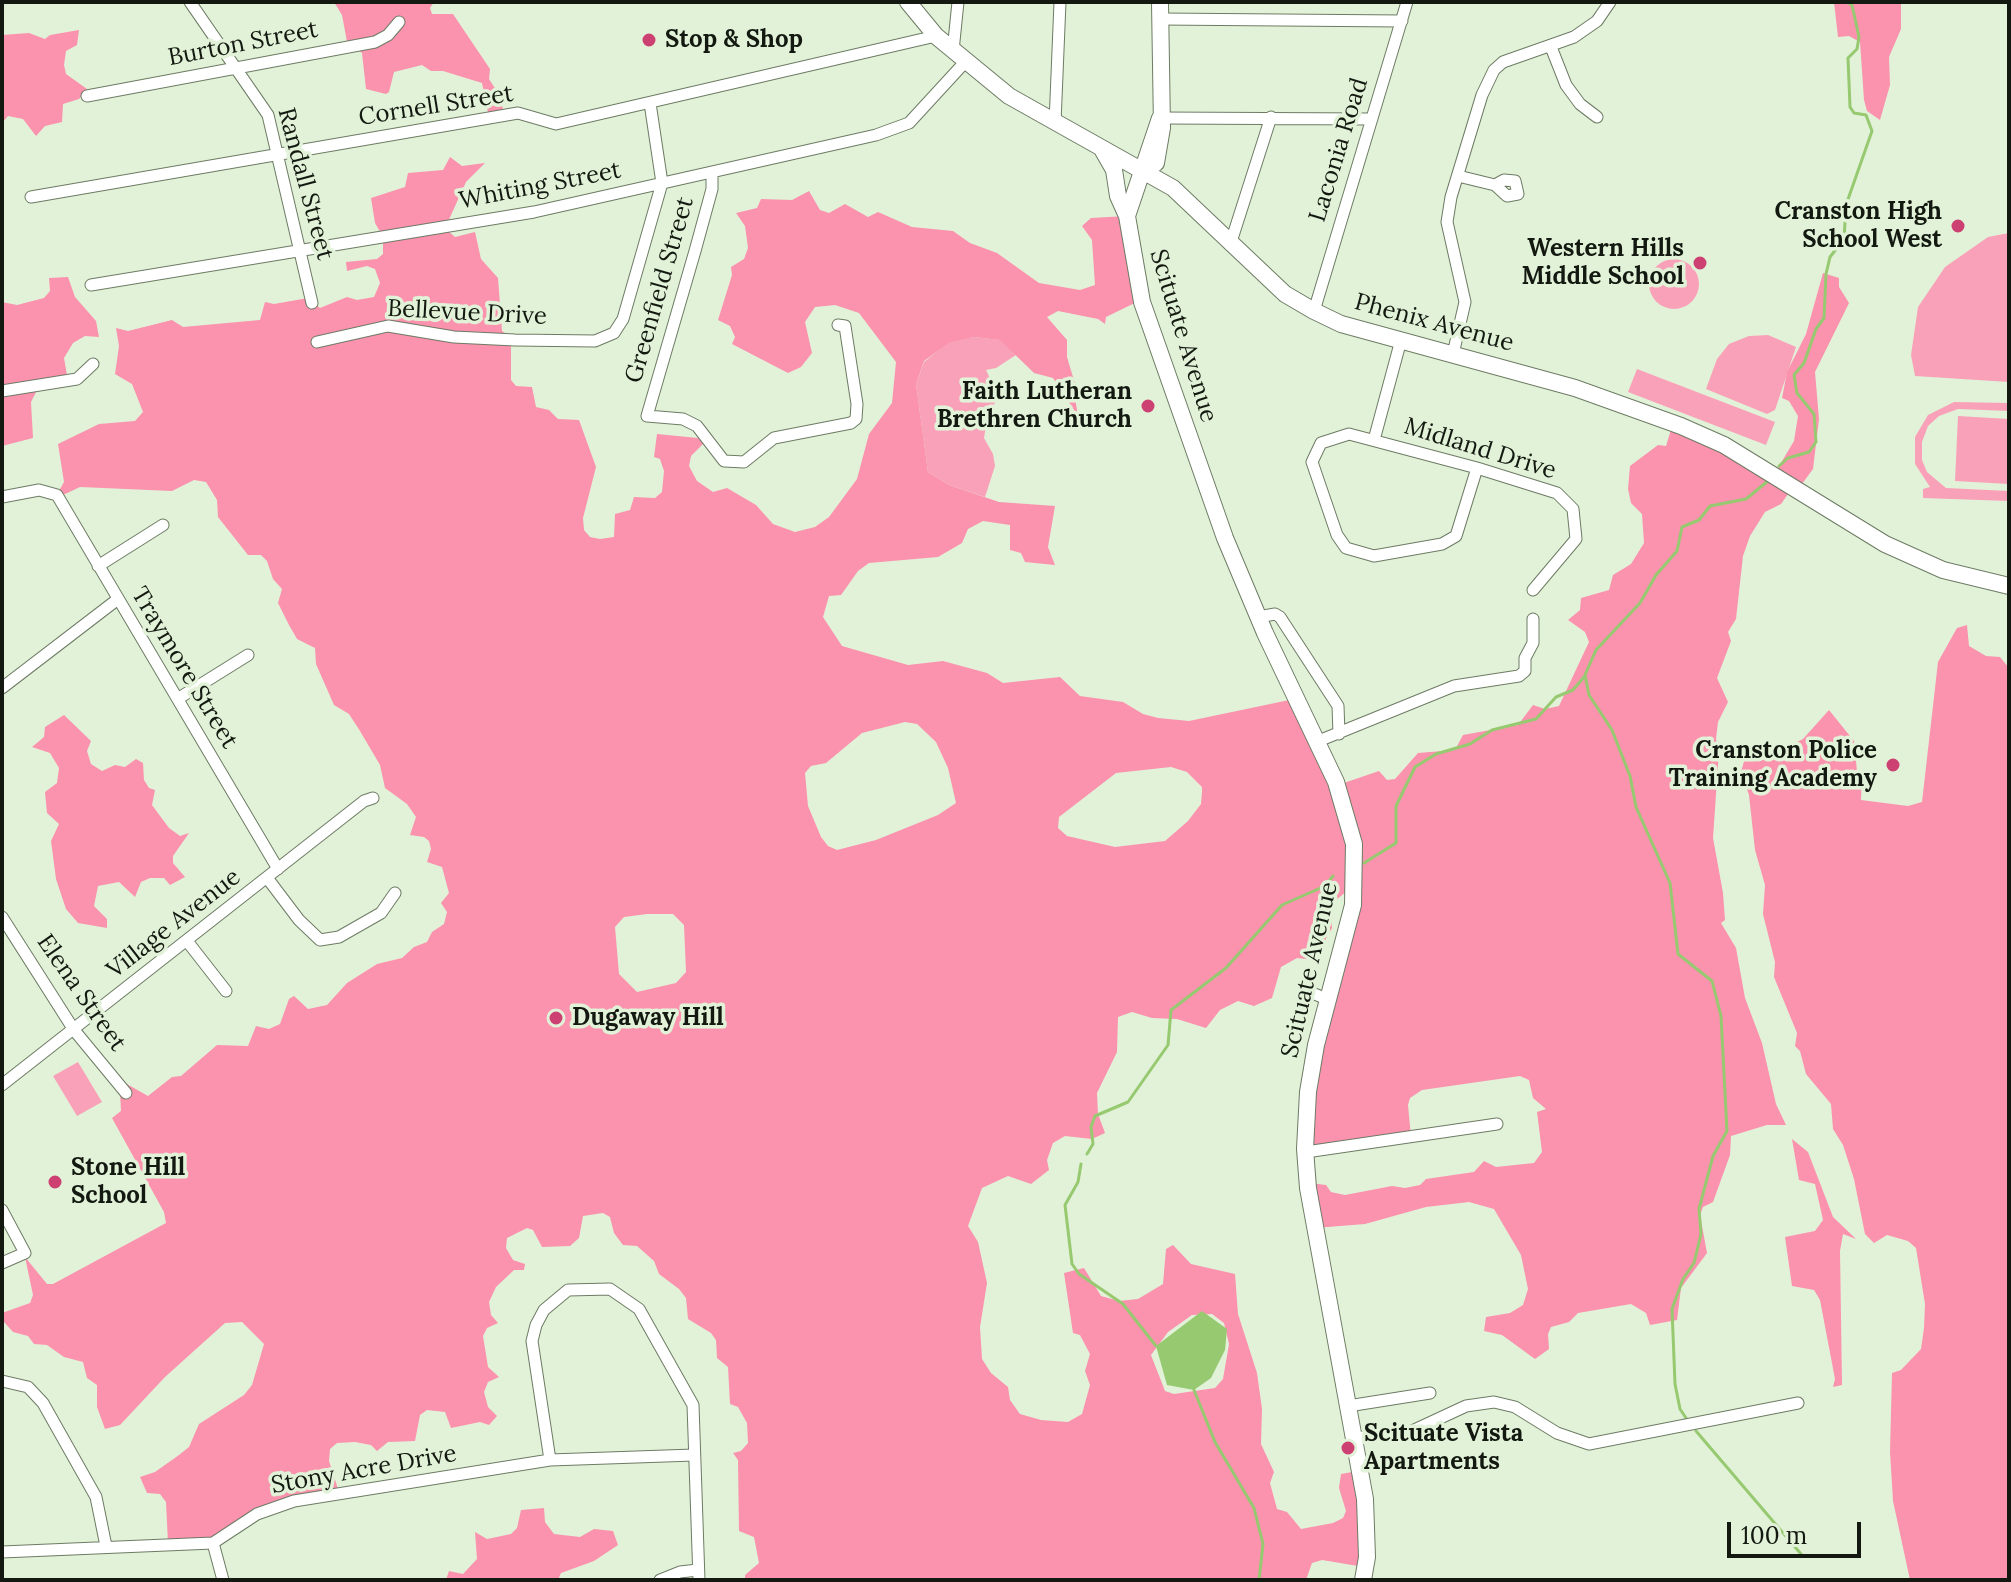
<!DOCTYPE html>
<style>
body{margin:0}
#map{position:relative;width:2011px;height:1582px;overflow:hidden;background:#e2f2d8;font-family:Lora,serif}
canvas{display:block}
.frame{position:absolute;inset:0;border:4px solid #131910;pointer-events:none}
.scale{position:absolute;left:1727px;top:1522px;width:134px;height:36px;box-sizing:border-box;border:4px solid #131910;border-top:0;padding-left:10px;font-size:24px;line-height:28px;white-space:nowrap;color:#131910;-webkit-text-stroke:6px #e2f2d8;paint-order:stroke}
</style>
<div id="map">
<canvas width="2011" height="1582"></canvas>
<div class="frame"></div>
<div class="scale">100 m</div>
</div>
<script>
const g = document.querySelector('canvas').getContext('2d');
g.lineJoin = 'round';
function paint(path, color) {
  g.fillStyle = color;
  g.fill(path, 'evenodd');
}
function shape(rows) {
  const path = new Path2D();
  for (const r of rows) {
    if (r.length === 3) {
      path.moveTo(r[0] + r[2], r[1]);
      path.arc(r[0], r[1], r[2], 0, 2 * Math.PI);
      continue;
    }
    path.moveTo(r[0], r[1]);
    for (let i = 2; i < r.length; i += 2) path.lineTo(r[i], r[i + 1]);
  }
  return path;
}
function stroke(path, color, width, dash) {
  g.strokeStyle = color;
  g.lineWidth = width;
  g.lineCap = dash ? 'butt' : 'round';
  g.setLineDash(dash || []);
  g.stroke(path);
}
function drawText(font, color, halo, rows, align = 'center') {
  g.font = font + ' Lora,serif';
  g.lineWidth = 7;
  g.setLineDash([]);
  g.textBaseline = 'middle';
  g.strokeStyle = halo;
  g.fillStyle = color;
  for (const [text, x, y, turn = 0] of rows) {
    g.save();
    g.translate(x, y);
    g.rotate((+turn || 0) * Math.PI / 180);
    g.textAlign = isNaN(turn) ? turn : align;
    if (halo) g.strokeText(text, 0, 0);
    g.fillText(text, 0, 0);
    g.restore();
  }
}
const green = shape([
 [2009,233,2009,382,1915,376,1911,355,1918,307,1945,267,1988,237],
 [1674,284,25],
 [1768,335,1796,347,1775,410,1767,414,1706,389,1717,359,1729,344,1749,336],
 [974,337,1001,340,1016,355,996,368,986,370,999,397,988,413,984,438,993,454,995,466,985,497,949,485,928,472,916,384,924,362,950,341],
 [1637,369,1775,422,1766,445,1628,392],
 [1954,402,2009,403,2009,411,1958,409,1939,416,1928,426,1922,442,1922,460,1927,472,1946,488,2009,491,2009,501,1923,498,1923,489,1930,487,1915,464,1915,437,1928,415],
 [1958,416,2009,419,2009,484,1955,481],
 [78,1062,102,1102,77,1116,53,1076]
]);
const forest = shape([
 [334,2,434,2,430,8,432,14,453,14,490,69,489,79,500,96,504,114,489,117,482,83,443,71,431,71,422,65,394,72,389,92,386,94,366,89,362,53,347,42,342,15],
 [1834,2,1901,2,1901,29,1889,57,1890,85,1880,120,1867,111,1864,100,1860,42,1849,36,1838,37],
 [79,30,77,45,66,51,64,65,66,74,87,89,79,99,63,104,62,122,45,126,36,136,23,119,8,116,2,123,2,35,29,33,45,39,50,35],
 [450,157,462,166,485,163,466,182,447,224,448,231,455,237,475,232,481,259,498,278,502,331,515,340,511,346,511,380,516,386,532,387,536,407,549,410,558,419,579,420,596,467,583,518,584,530,590,537,600,539,614,537,615,514,630,510,634,497,655,498,662,492,664,471,660,459,654,457,657,434,708,439,691,456,689,466,697,481,713,492,727,488,756,505,773,524,795,532,815,527,829,517,857,479,869,434,892,403,896,362,859,313,835,305,815,307,805,322,812,353,801,367,788,373,732,344,735,337,730,326,718,320,732,275,731,267,744,259,748,248,745,226,736,213,757,208,761,199,792,200,809,191,820,210,829,213,845,204,868,217,878,212,912,227,953,231,970,243,997,253,1039,283,1080,290,1095,285,1092,240,1082,226,1091,218,1127,216,1143,299,1106,317,1105,324,1098,319,1058,311,1047,317,1067,340,1067,357,1078,394,1075,398,1078,416,1053,378,1034,373,1000,340,974,337,950,342,924,361,916,384,928,472,949,485,999,502,1055,506,1048,547,1055,565,1025,562,1021,553,1010,550,1010,525,983,521,968,529,962,543,938,557,869,563,858,571,841,595,829,596,823,617,842,646,908,665,943,661,987,673,1003,683,1060,677,1080,696,1123,702,1143,714,1158,718,1189,721,1294,699,1338,785,1379,771,1387,780,1395,779,1418,753,1455,750,1463,735,1518,725,1533,705,1545,709,1559,706,1589,642,1585,632,1568,620,1580,610,1581,598,1609,590,1613,575,1631,564,1644,543,1642,514,1631,503,1628,489,1630,466,1658,445,1666,446,1673,423,1775,473,1794,441,1798,416,1789,401,1782,398,1787,372,1806,334,1823,273,1839,278,1839,287,1849,303,1815,372,1819,419,1813,469,1799,488,1793,487,1781,504,1765,512,1750,536,1743,556,1736,619,1728,632,1731,641,1717,678,1728,702,1718,722,1716,739,1719,751,1713,838,1723,893,1725,920,1721,923,1736,948,1745,998,1762,1043,1776,1104,1786,1125,1767,1125,1731,1136,1730,1155,1713,1202,1703,1207,1700,1215,1707,1253,1681,1288,1677,1320,1650,1325,1646,1313,1631,1304,1578,1313,1569,1322,1551,1327,1548,1334,1549,1349,1535,1359,1502,1335,1484,1331,1486,1317,1510,1313,1523,1305,1528,1289,1521,1255,1494,1209,1469,1202,1426,1207,1365,1224,1315,1228,1309,1183,1326,1185,1331,1192,1345,1195,1392,1186,1405,1188,1420,1185,1426,1179,1474,1172,1484,1161,1496,1167,1534,1163,1542,1152,1537,1112,1546,1109,1533,1098,1529,1080,1520,1076,1422,1090,1410,1098,1408,1105,1411,1137,1304,1149,1353,886,1330,905,1332,928,1314,960,1297,958,1281,967,1272,998,1254,1006,1238,1001,1220,1010,1206,1028,1177,1019,1152,1018,1132,1012,1118,1017,1117,1052,1097,1093,1098,1114,1105,1133,1092,1139,1065,1136,1053,1143,1047,1160,1049,1170,1031,1184,1008,1176,982,1188,968,1226,978,1242,987,1283,980,1327,982,1359,991,1373,1008,1387,1010,1400,1020,1414,1041,1420,1068,1422,1082,1414,1090,1385,1085,1371,1090,1354,1080,1335,1073,1333,1064,1273,1084,1268,1101,1296,1119,1301,1138,1299,1163,1284,1166,1249,1173,1245,1191,1264,1235,1274,1238,1314,1257,1373,1262,1409,1261,1444,1274,1472,1270,1483,1277,1509,1287,1512,1301,1529,1333,1523,1343,1518,1346,1511,1339,1488,1341,1474,1358,1471,1364,1567,1322,1560,1312,1563,1306,1580,745,1580,745,1575,759,1563,754,1537,739,1531,738,1460,733,1453,741,1451,748,1443,747,1423,738,1407,730,1404,728,1367,717,1358,716,1340,711,1333,688,1319,686,1298,679,1289,659,1274,654,1261,637,1246,623,1245,614,1233,610,1217,603,1213,583,1216,579,1238,570,1246,542,1247,533,1230,527,1228,507,1238,506,1248,513,1260,525,1264,524,1270,514,1270,496,1287,489,1302,491,1315,498,1323,487,1328,483,1336,488,1367,499,1377,488,1382,484,1392,488,1407,497,1416,489,1425,480,1422,451,1428,445,1412,427,1410,420,1415,415,1441,388,1442,377,1451,371,1445,355,1442,337,1443,330,1449,329,1461,339,1492,291,1501,213,1543,168,1543,166,1502,160,1494,147,1493,140,1477,155,1472,179,1455,189,1447,199,1424,244,1395,252,1385,264,1344,242,1322,225,1323,165,1377,120,1425,105,1429,97,1407,97,1385,87,1378,83,1362,64,1357,47,1345,34,1344,28,1336,13,1332,4,1322,2,1313,30,1303,33,1295,25,1257,47,1284,53,1284,166,1223,164,1212,112,1118,121,1111,120,1092,125,1083,148,1096,172,1077,181,1076,217,1045,248,1046,256,1026,269,1029,280,1024,289,999,294,996,308,1009,327,1005,347,983,377,964,402,958,414,947,427,942,432,932,444,924,447,912,441,903,449,893,442,867,427,862,431,849,429,841,424,837,410,835,416,817,407,804,385,788,380,765,360,731,349,714,334,705,316,664,315,648,297,639,289,625,278,603,282,589,273,579,267,561,261,555,248,555,218,517,217,500,206,482,194,480,172,491,80,487,63,495,59,491,64,482,58,444,99,424,135,421,143,412,132,384,115,374,119,346,116,328,128,331,172,320,183,327,260,320,265,302,274,304,308,298,320,308,347,297,357,300,374,297,380,283,375,269,367,266,347,271,346,262,377,259,383,254,383,237,375,223,371,198,405,187,408,173,443,170],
 [905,722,917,724,936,742,948,768,956,803,938,815,876,840,837,850,828,846,821,837,808,806,805,773,811,766,826,763,862,733],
 [1171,767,1187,772,1202,787,1202,792,1201,804,1188,821,1165,841,1115,847,1067,836,1058,828,1059,817,1116,773],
 [647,914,673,914,684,925,686,972,676,983,637,992,619,974,615,927,624,917],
 [1212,1314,1224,1323,1229,1344,1223,1379,1215,1388,1174,1394,1165,1391,1151,1355,1168,1332,1192,1315],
 [68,277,75,297,96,321,99,337,85,336,73,343,64,358,68,381,39,386,31,402,33,438,2,446,2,302,17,305,44,298,50,291,49,278],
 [1967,625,1969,646,1986,656,2000,657,2009,668,2009,1580,1910,1580,1893,1501,1890,1452,1892,1373,1901,1370,1921,1349,1924,1328,1925,1304,1916,1248,1908,1241,1887,1235,1874,1243,1865,1234,1854,1179,1843,1145,1833,1129,1831,1104,1806,1074,1800,1051,1795,1046,1797,1033,1774,977,1775,962,1763,914,1765,885,1755,850,1749,795,1741,772,1745,758,1761,742,1783,749,1803,739,1829,710,1854,741,1857,771,1862,773,1861,800,1908,806,1922,802,1938,662,1957,628],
 [64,715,91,741,87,751,91,764,102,771,115,765,125,767,136,759,143,763,144,780,149,788,155,790,152,805,169,828,180,836,189,833,173,856,173,863,185,877,170,885,164,878,150,878,141,882,135,897,119,882,98,886,94,906,107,919,107,928,78,923,66,909,56,879,51,841,59,824,47,813,45,792,57,783,59,768,50,753,32,747,44,737,45,727],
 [1792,1139,1808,1152,1833,1217,1856,1239,1843,1234,1840,1251,1842,1385,1833,1387,1835,1379,1820,1300,1814,1290,1792,1286,1785,1237,1815,1231,1823,1220,1815,1184,1799,1180],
 [544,1508,545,1522,554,1534,580,1537,594,1529,613,1531,618,1545,594,1561,561,1573,558,1580,446,1580,449,1571,463,1574,477,1559,475,1532,487,1539,511,1534,517,1528,521,1510]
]);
const water = shape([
 [1202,1311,1227,1329,1225,1350,1211,1378,1194,1390,1167,1385,1156,1346]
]);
const stream = shape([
 [1779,466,1788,458,1809,452,1816,442,1814,414,1797,393,1794,375,1804,363,1816,329,1824,318,1826,274,1830,257,1844,239,1846,205,1872,131,1866,115,1854,113,1850,107,1848,58,1857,49,1859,37,1852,5,1846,2],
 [1364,863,1396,843,1396,806,1415,767,1436,754,1470,744,1492,730,1536,719,1556,697,1573,690,1584,677],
 [1087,1154,1093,1144,1091,1127,1095,1116,1128,1102,1168,1045,1171,1010,1226,968,1282,905,1325,886,1333,876],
 [1081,1164,1078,1182,1065,1205,1072,1264,1079,1274,1123,1304,1156,1346],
 [1194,1390,1215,1442,1254,1508,1263,1544,1259,1580],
 [1686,1418,1680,1409,1675,1384,1672,1309,1683,1279,1694,1263,1701,1234,1699,1209,1713,1156,1727,1131,1721,1016,1712,981,1678,954,1670,883,1636,807,1630,776,1612,730,1589,695,1585,675,1596,650,1640,603,1656,575,1677,551,1682,527,1699,520,1710,506,1746,499,1768,481],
 [1696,1431,1801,1554]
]);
const street = shape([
 [190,2,268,115,312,303],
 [1160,19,1402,21],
 [1551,47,1566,85,1580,104,1597,117],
 [953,51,958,2],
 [87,96,375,42,388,35,399,22],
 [1160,118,1372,119],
 [1055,123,1060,2],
 [712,172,712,189,695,251,647,416,683,419,697,426,724,461,744,462,774,438,851,423,856,419,857,404,845,326,838,325],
 [1458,176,1495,185,1507,196,1518,194,1515,181,1504,180,1495,185],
 [31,197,518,113,556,124,936,36],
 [1230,245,1271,117],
 [91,285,534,212,876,135,909,123,966,61],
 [1314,311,1407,2],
 [317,342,388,326,454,337,515,340,595,341,614,333,623,319,662,183,650,103],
 [1453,354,1465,302,1447,222,1451,197,1482,95,1494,70,1503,62,1574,37,1597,21,1610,2],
 [2,391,77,379,93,364],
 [1374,440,1401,340],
 [1477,468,1456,536,1442,544,1374,556,1346,548,1337,535,1312,462,1321,443,1349,434,1477,468,1557,493,1573,509,1576,539,1533,590],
 [2,497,39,490,57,495,278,869],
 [98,566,163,525],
 [1258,617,1275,614,1280,617,1338,706,1339,734],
 [2,688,118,599],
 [179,698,248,655],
 [1316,742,1454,686,1519,676,1525,671,1525,658,1533,643,1533,619],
 [268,879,299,920,320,940,339,937,381,913,395,893],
 [2,917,74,1030,126,1093],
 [187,941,226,991],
 [1305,990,1329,1000],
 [2,1085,364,801,373,798],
 [1306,1152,1497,1124],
 [2,1210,25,1253,2,1263],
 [2,1381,28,1387,43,1403,96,1497,106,1546],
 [1348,1406,1430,1393],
 [1354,1438,1410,1432,1466,1406,1494,1402,1515,1407,1557,1433,1589,1444,1798,1403],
 [550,1460,532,1341,536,1325,544,1310,568,1290,610,1289,639,1309,693,1405,699,1580],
 [213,1543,223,1580],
 [2,1552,213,1543,257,1514,294,1501,550,1460,694,1455],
 [660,1580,680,1572,698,1570]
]);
const secondary = shape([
 [908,2,936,36,1009,96,1173,188,1285,294,1314,311,1341,324,1575,388,1681,426,1724,445,1885,544,1943,570,2009,586],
 [1160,118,1127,216,1142,302,1225,538,1265,633,1336,782,1354,844,1353,905,1316,1045,1308,1092,1305,1149,1308,1188,1365,1499,1367,1557,1363,1580],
 [1102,149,1114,170,1118,196,1127,216],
 [1144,170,1156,163,1162,128,1160,2]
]);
const markers = [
 [649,40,8,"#cd4072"],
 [1958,226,8,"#cd4072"],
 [1700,263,8,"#cd4072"],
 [1148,406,8,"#cd4072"],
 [1893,765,8,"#cd4072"],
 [556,1018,8,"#cd4072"],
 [55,1182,8,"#cd4072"],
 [1348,1448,8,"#cd4072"]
];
const poiNames = [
 ["Stop & Shop",665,40],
 ["Cranston High",1942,212,"right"],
 ["School West",1942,240,"right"],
 ["Western Hills",1684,249,"right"],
 ["Middle School",1684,277,"right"],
 ["Faith Lutheran",1132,392,"right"],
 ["Brethren Church",1132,420,"right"],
 ["Cranston Police",1877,751,"right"],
 ["Training Academy",1877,779,"right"],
 ["Dugaway Hill",572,1018],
 ["Stone Hill",71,1168],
 ["School",71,1196],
 ["Scituate Vista",1364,1434],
 ["Apartments",1364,1462]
];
const streetNames = [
 ["Burton Street",243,44,-11],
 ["Cornell Street",436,106,-9],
 ["Laconia Road",1339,150,-73],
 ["Randall Street",305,184,75],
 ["Whiting Street",540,186,-11],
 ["Greenfield Street",660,290,-74],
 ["Bellevue Drive",467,313,3],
 ["Phenix Avenue",1434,323,15],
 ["Scituate Avenue",1183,336,73],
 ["Midland Drive",1480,449,17],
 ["Traymore Street",184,668,59],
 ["Village Avenue",174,924,-38],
 ["Scituate Avenue",1310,970,-77],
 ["Elena Street",81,993,55],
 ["Stony Acre Drive",364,1470,-10]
];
paint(green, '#f9a1b8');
paint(forest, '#fb92ae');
paint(water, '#96c970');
stroke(stream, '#96c970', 3);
stroke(street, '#6d7b64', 13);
stroke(secondary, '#6d7b64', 18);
stroke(street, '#fff', 11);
stroke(secondary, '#fff', 16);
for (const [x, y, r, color] of markers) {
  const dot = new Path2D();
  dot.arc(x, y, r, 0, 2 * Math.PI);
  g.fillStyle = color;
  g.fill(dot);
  stroke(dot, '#e2f2d8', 3);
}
drawText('bold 24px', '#131910', '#e2f2d8', poiNames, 'left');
drawText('24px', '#131910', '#e2f2d8', streetNames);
</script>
